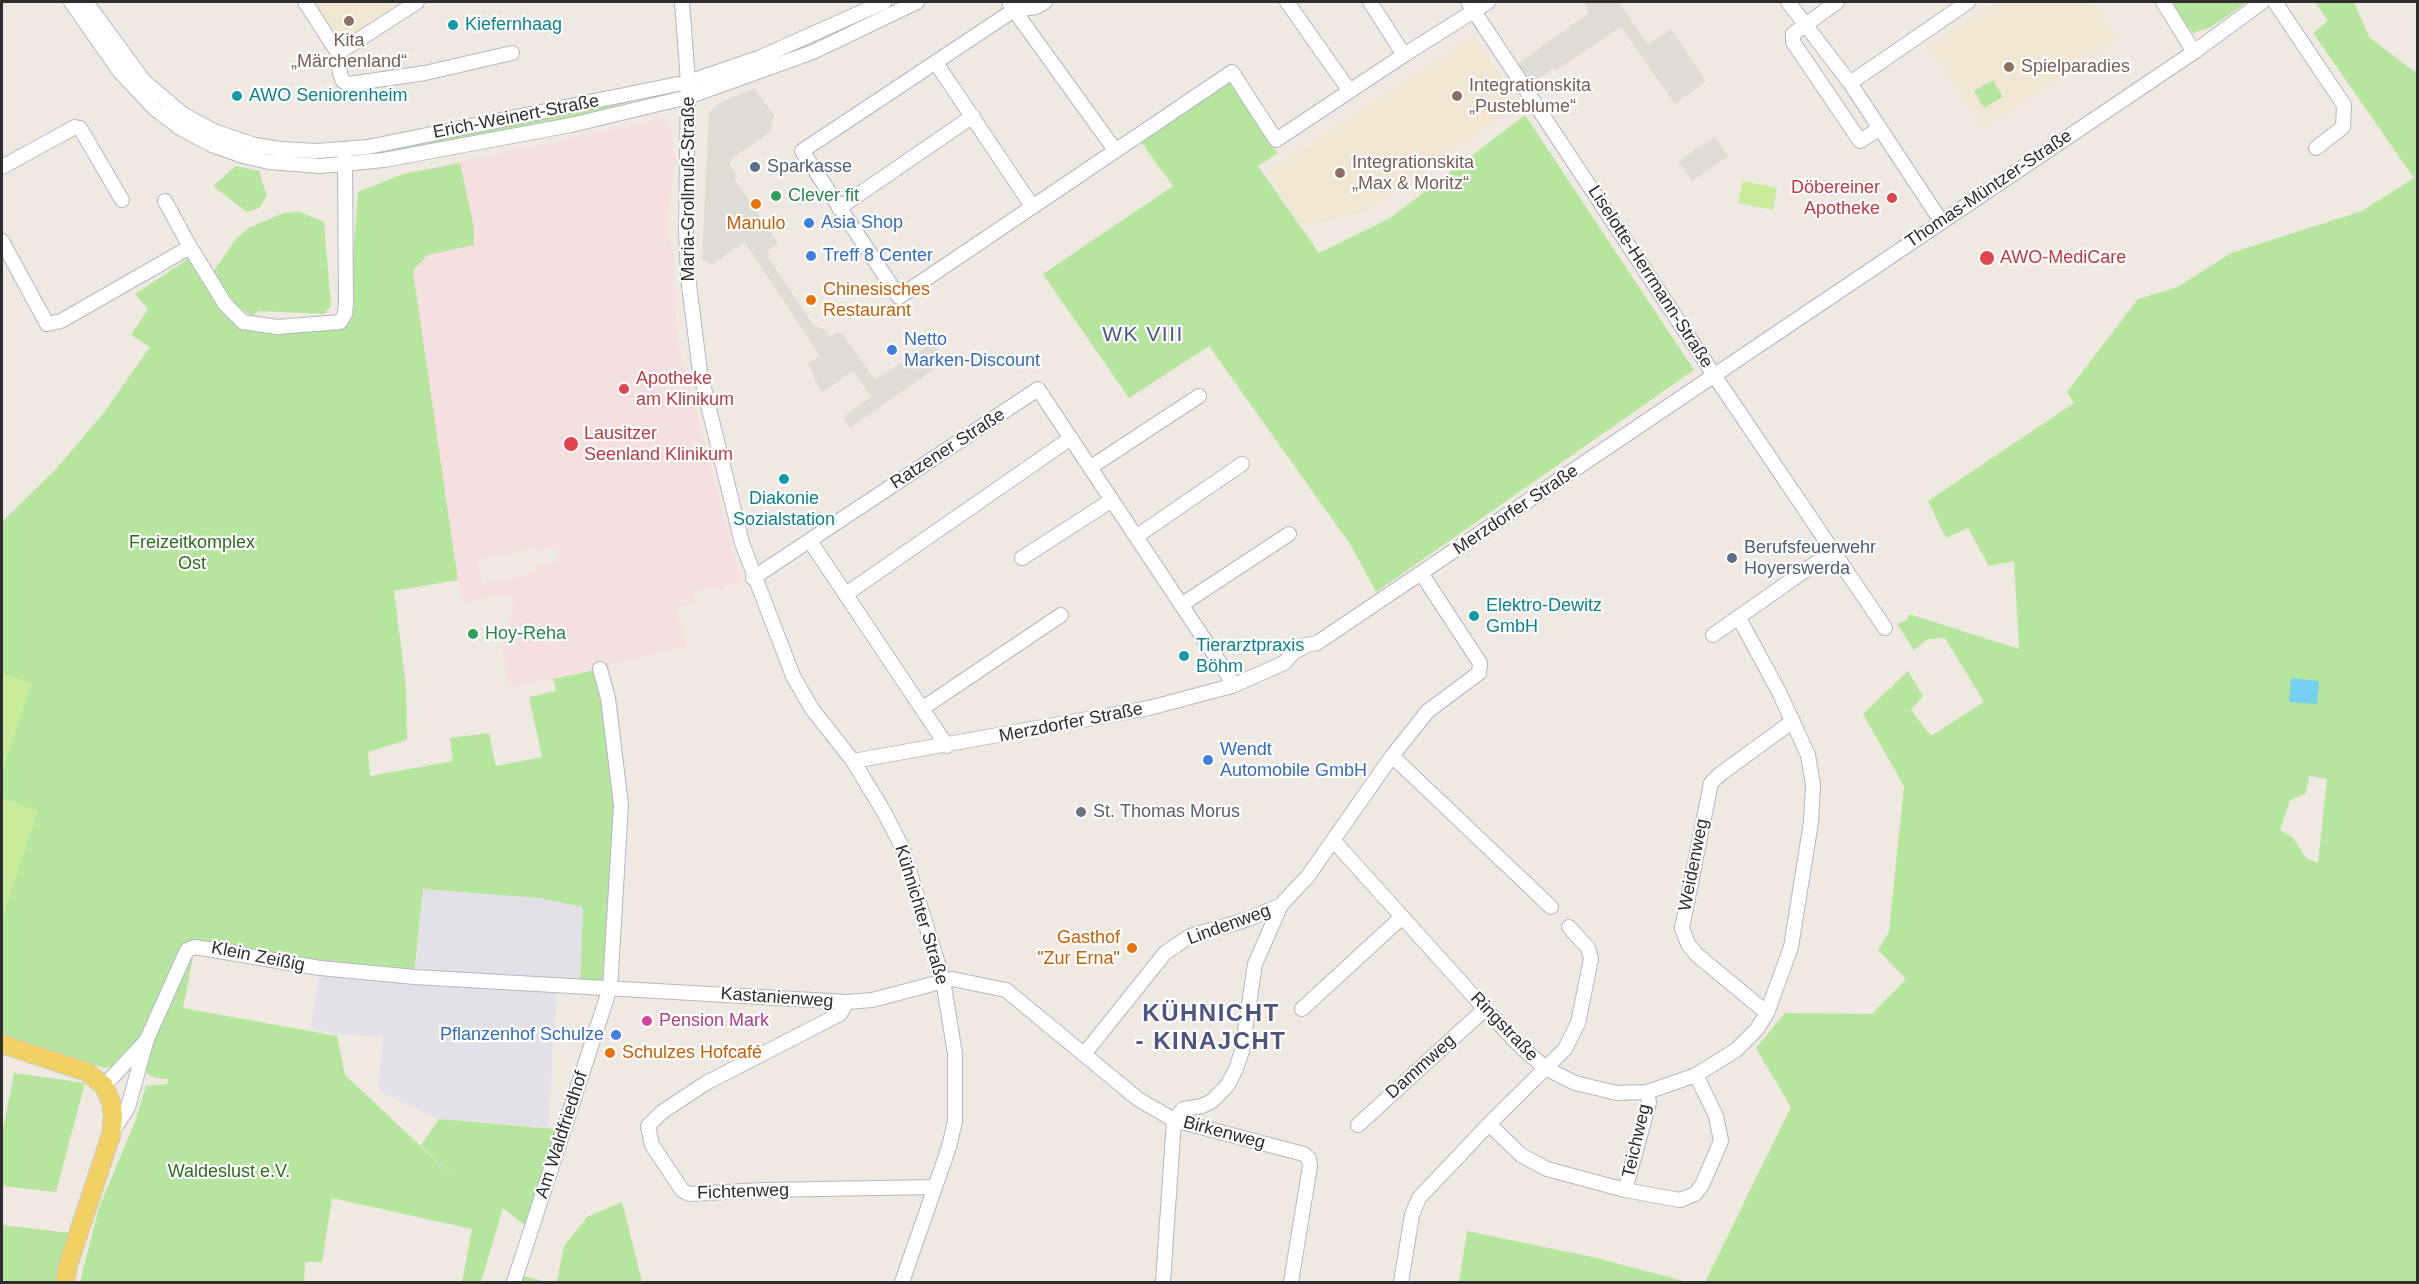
<!DOCTYPE html>
<meta charset="utf-8">
<style>
body{margin:0}
#map{position:relative;width:2419px;height:1284px;overflow:hidden;background:#efe9e1;font-family:Helvetica,sans-serif}
canvas{display:block}
.frame{position:absolute;inset:0;border:3px solid #2e2e2e;pointer-events:none}
</style>
<div id="map">
<canvas width="2419" height="1284"></canvas>
<div class="frame"></div>
</div>
<script>
const g = document.querySelector('canvas').getContext('2d');
g.lineJoin = 'round';
function paint(path, color) {
  g.fillStyle = color;
  g.fill(path, 'evenodd');
}
function shape(rows) {
  const path = new Path2D();
  for (const r of rows) {
    path.moveTo(r[0], r[1]);
    for (let i = 2; i < r.length; i += 2) path.lineTo(r[i], r[i + 1]);
  }
  return path;
}
function stroke(path, color, width, dash) {
  g.strokeStyle = color;
  g.lineWidth = width;
  g.lineCap = dash ? 'butt' : 'round';
  g.setLineDash(dash || []);
  g.stroke(path);
}
function drawText(font, color, halo, rows, align = 'center') {
  g.font = font + ' Helvetica,sans-serif';
  g.lineWidth = 4.5;
  g.setLineDash([]);
  g.textBaseline = 'middle';
  g.strokeStyle = halo;
  g.fillStyle = color;
  for (const [text, x, y, turn = 0] of rows) {
    g.save();
    g.translate(x, y);
    g.rotate((+turn || 0) * Math.PI / 180);
    g.textAlign = isNaN(turn) ? turn : align;
    if (halo) g.strokeText(text, 0, 0);
    g.fillText(text, 0, 0);
    g.restore();
  }
}
const industrial = shape([
 [423,889,539,898,583,907,580,985,557,985,548,1127,439,1119,379,1091,383,1036,338,1034,311,1029,320,968,415,977]
]);
const education = shape([
 [314,2,400,2,342,40,336,37],
 [1997,2,2092,2,2117,39,1984,128,1929,47],
 [1474,36,1519,105,1366,211,1303,227,1266,172]
]);
const medical = shape([
 [664,118,670,125,676,158,667,216,668,236,673,250,677,340,741,581,721,589,708,588,693,592,695,603,676,608,687,647,515,687,508,683,503,649,514,604,512,594,462,603,413,271,355,210,358,192,403,174],
 [535,548,537,552,556,548,559,560,535,566,537,573,482,584,477,560]
]);
const green = shape([
 [2169,2,2247,2,2211,27,2193,33],
 [2315,2,2354,2,2369,37,2412,70,2417,72,2417,1282,1705,1282,1791,1107,1756,1048,1785,1013,1872,1014,1906,979,1878,950,1889,932,1904,786,1863,714,1908,671,1923,696,1911,710,1931,736,1984,702,1945,638,1928,639,1914,650,1897,624,1907,620,1909,614,2019,649,2014,561,1989,566,1968,528,1946,538,1928,501,2074,403,2067,392,2138,299,2178,287,2231,253,2362,211,2414,178,2313,33,2328,21],
 [2309,776,2327,779,2318,863,2306,858,2293,838,2280,830,2290,800,2306,793],
 [1993,80,2003,97,1984,108,1974,91],
 [1229,82,1278,153,1258,166,1319,253,1390,218,1525,115,1694,370,1376,592,1350,544,1209,346,1129,398,1043,274,1173,186,1141,142],
 [626,100,627,103,552,123,369,156,368,153],
 [460,163,474,228,474,245,427,255,413,271,458,580,394,591,406,687,407,740,368,752,370,776,453,761,450,738,489,733,496,766,542,757,529,697,556,691,553,679,599,669,617,769,609,987,580,985,583,907,539,898,423,889,414,976,195,947,183,1008,337,1036,345,1075,459,1182,421,1145,439,1119,556,1129,526,1226,503,1208,481,1282,462,1282,472,1229,332,1198,322,1262,305,1262,304,1282,80,1282,99,1207,135,1122,146,1086,167,1084,168,1079,155,1078,145,1072,148,1039,119,1065,104,1068,2,1036,2,522,57,468,105,411,150,347,131,335,148,309,135,294,194,255,243,322,348,324,358,192,403,174],
 [236,166,259,171,267,196,259,208,247,212,213,186],
 [300,212,324,222,331,306,324,314,258,311,252,316,237,306,213,272,236,239,250,227,284,213],
 [14,1073,85,1083,56,1192,2,1186,2,1135],
 [622,1202,642,1282,644,1282,522,1282,523,1276,543,1281,557,1281,564,1246,587,1217],
 [2,1225,70,1233,56,1282,2,1282],
 [1467,1231,1597,1258,1687,1282,1459,1282]
]);
const pitch = shape([
 [1743,181,1777,188,1773,210,1738,203],
 [2,673,32,683,2,773],
 [2,798,38,811,2,920]
]);
const plaza = shape([
 [1584,2,1619,2,1648,45,1671,29,1706,81,1675,104,1621,27,1557,70,1552,69,1540,78,1529,81,1517,64,1589,13],
 [754,88,774,115,770,132,732,158,730,165,737,175,734,178,778,243,767,251,770,255,768,257,814,326,824,329,830,337,837,332,842,333,875,380,933,342,945,361,850,428,843,417,871,397,853,371,822,393,808,364,820,356,745,242,712,264,702,260,709,112,725,100],
 [1715,137,1728,156,1692,181,1678,161]
]);
const water = shape([
 [2291,678,2319,681,2317,704,2289,702]
]);
const minor = shape([
 [71,2,120,72,155,109,180,128,212,145,243,156,269,162,320,166,384,160,571,125,688,97,813,52,917,2],
 [86,2,144,81,184,115,216,132,255,145,280,149,317,151,368,147,688,82,761,57,884,2],
 [305,2,338,53,340,74,343,81,349,84,425,73,512,53],
 [682,2,688,82,686,231,688,277,700,372,742,543,793,676,812,709,853,761,884,812,902,847,943,980,955,1054,955,1121,949,1147,902,1282],
 [1009,2,1014,10,1036,7,1045,2],
 [1287,2,1349,90],
 [1370,2,1404,55,1488,2],
 [1468,2,1714,375,1885,628],
 [1788,2,1850,83,1941,221],
 [1837,2,1793,34,1793,42,1860,141,1879,129],
 [2163,2,2194,52],
 [2275,2,2344,105,2343,127,2316,148],
 [338,53,417,2],
 [936,63,1032,206],
 [1850,83,1968,2],
 [1115,150,1014,10,802,151,899,297,1232,72,1276,140,1404,55],
 [2,167,75,127,80,128,122,200],
 [165,201,190,247],
 [839,208,973,116],
 [2,241,47,324,61,321,190,247,225,304,243,322,277,327,340,322,345,314,346,303,345,158],
 [1091,467,1199,396],
 [1137,536,1242,464],
 [810,541,947,746],
 [1022,558,1112,500],
 [753,578,1038,389,1228,675,1232,686],
 [846,594,1071,438],
 [1181,605,1289,534],
 [1713,635,1833,551],
 [923,708,1061,615],
 [1392,756,1551,907],
 [853,761,1149,708,1232,686,1284,663,1293,653,1306,645,1317,643,2194,52,2262,2],
 [1333,840,1485,1009,1523,1049,1547,1069,1575,1083,1617,1093,1647,1092,1696,1075,1736,1050,1757,1029,1767,1013,1791,947,1811,822,1813,785,1808,755,1779,692,1739,618],
 [847,1002,840,1014,706,1083,662,1112,648,1126,652,1145,682,1190,689,1194,763,1190,935,1187],
 [1302,1009,1402,917],
 [1767,1013,1697,955,1688,944,1682,928,1711,783,1719,775,1793,721],
 [1085,1053,1165,953,1190,936,1249,919,1281,905],
 [104,1086,146,1041],
 [1174,1120,1183,1109,1202,1106,1212,1101,1227,1086,1236,1069,1242,1051,1255,964,1281,905,1308,876,1392,756,1428,711,1479,673,1480,663,1421,573],
 [1489,1124,1521,1155,1547,1169,1625,1190,1680,1200,1695,1194,1702,1185,1721,1141,1716,1116,1696,1075],
 [1358,1125,1485,1009],
 [113,1131,128,1107,147,1039,187,950,195,947,320,968,415,977,847,1002,872,1000,952,979,1006,990,1138,1099,1174,1120,1304,1154,1309,1159,1310,1166,1291,1282],
 [1625,1190,1649,1103,1647,1092],
 [514,1282,610,988,621,805,608,698,600,669],
 [1163,1282,1174,1120],
 [1401,1282,1412,1215,1419,1198,1489,1124,1565,1049,1578,1023,1591,959,1588,948,1569,927]
]);
const major = shape([
 [2,1044,87,1072,104,1086,111,1102,113,1115,111,1135,68,1265,65,1282]
]);
const markers = [
 [349,21,6,"#8d6e63"],
 [453,25,6,"#0f9aa8"],
 [2009,67,6,"#8d6e63"],
 [237,96,6,"#0f9aa8"],
 [1457,96,6,"#8d6e63"],
 [755,167,6,"#5c6f8a"],
 [1340,173,6,"#8d6e63"],
 [776,196,6,"#2e9e5b"],
 [1892,198,6,"#e0444e"],
 [756,204,6,"#e8710a"],
 [809,223,6,"#3f7fe0"],
 [811,256,6,"#3f7fe0"],
 [1987,258,8,"#e0444e"],
 [811,300,6,"#e8710a"],
 [892,350,6,"#3f7fe0"],
 [624,389,6,"#e0444e"],
 [571,444,8,"#e0444e"],
 [784,479,6,"#0f9aa8"],
 [1732,558,6,"#5c6f8a"],
 [1474,616,6,"#0f9aa8"],
 [473,634,6,"#2e9e5b"],
 [1184,656,6,"#0f9aa8"],
 [1208,760,6,"#3f7fe0"],
 [1081,812,6,"#6b7280"],
 [1132,948,6,"#e8710a"],
 [647,1021,6,"#d1479c"],
 [616,1035,6,"#3f7fe0"],
 [610,1053,6,"#e8710a"]
];
const cultureNames = [
 ["Kiefernhaag",465,25],
 ["AWO Seniorenheim",249,96],
 ["Diakonie",784,499,"center"],
 ["Sozialstation",784,520,"center"],
 ["Elektro-Dewitz",1486,606],
 ["GmbH",1486,627],
 ["Tierarztpraxis",1196,646],
 ["Böhm",1196,667]
];
const educationNames = [
 ["Kita",349,41,"center"],
 ["„Märchenland“",349,62,"center"],
 ["Spielparadies",2021,67],
 ["Integrationskita",1469,86],
 ["„Pusteblume“",1469,107],
 ["Integrationskita",1352,163],
 ["„Max & Moritz“",1352,184]
];
const streetNames = [
 ["Erich-Weinert-Straße",516,117,-11],
 ["Maria-Grollmuß-Straße",689,189,-90],
 ["Thomas-Müntzer-Straße",1989,189,-34],
 ["Liselotte-Herrmann-Straße",1650,277,57],
 ["Ratzener Straße",948,449,-33],
 ["Merzdorfer Straße",1516,510,-34],
 ["Merzdorfer Straße",1071,723,-11],
 ["Weidenweg",1694,865,-79],
 ["Kühnichter Straße",921,915,73],
 ["Lindenweg",1229,925,-20],
 ["Klein Zeißig",258,957,11],
 ["Kastanienweg",777,998,4],
 ["Ringstraße",1504,1027,46],
 ["Dammweg",1421,1067,-42],
 ["Birkenweg",1224,1133,15],
 ["Am Waldfriedhof",562,1135,-72],
 ["Teichweg",1637,1141,-77],
 ["Fichtenweg",743,1192,-2]
];
const serviceNames = [
 ["Sparkasse",767,167],
 ["Berufsfeuerwehr",1744,548],
 ["Hoyerswerda",1744,569]
];
const healthNames = [
 ["Döbereiner",1880,188,"right"],
 ["Apotheke",1880,209,"right"],
 ["AWO-MediCare",2000,258],
 ["Apotheke",636,379],
 ["am Klinikum",636,400],
 ["Lausitzer",584,434],
 ["Seenland Klinikum",584,455]
];
const leisureNames = [
 ["Clever fit",788,196],
 ["Hoy-Reha",485,634]
];
const shopNames = [
 ["Asia Shop",821,223],
 ["Treff 8 Center",823,256],
 ["Netto",904,340],
 ["Marken-Discount",904,361],
 ["Wendt",1220,750],
 ["Automobile GmbH",1220,771],
 ["Pflanzenhof Schulze",604,1035,"right"]
];
const foodNames = [
 ["Manulo",756,224,"center"],
 ["Chinesisches",823,290],
 ["Restaurant",823,311],
 ["Gasthof",1120,938,"right"],
 ["\"Zur Erna\"",1120,959,"right"],
 ["Schulzes Hofcafé",622,1053]
];
const parkNames = [
 ["Freizeitkomplex",192,543],
 ["Ost",192,564],
 ["Waldeslust e.V.",229,1172]
];
const worshipNames = [
 ["St. Thomas Morus",1093,812]
];
const hotelNames = [
 ["Pension Mark",659,1021]
];
const quarterNames = [
 ["WK VIII",1143,335]
];
const districtNames = [
 ["KÜHNICHT",1211,1014],
 ["- KINAJCHT",1211,1042]
];
paint(industrial, '#e3e1e8');
paint(education, '#f0e6d1');
paint(medical, '#f5dfe0');
paint(green, '#b6e59e');
paint(pitch, '#c9ec9a');
paint(plaza, '#dfdcd8');
paint(water, '#75cff0');
stroke(minor, '#b4b7c1', 16);
stroke(major, '#c9c9c9', 20);
stroke(minor, '#fff', 14);
stroke(major, '#f2d163', 18);
for (const [x, y, r, color] of markers) {
  const dot = new Path2D();
  dot.arc(x, y, r, 0, 2 * Math.PI);
  g.fillStyle = color;
  g.fill(dot);
  stroke(dot, '#fff', 2);
}
drawText('18px', '#0d838f', '#fff', cultureNames, 'left');
drawText('18px', '#785e54', '#fff', educationNames, 'left');
drawText('18px', '#2e2e2e', '#fff', streetNames);
drawText('18px', '#4e5e75', '#fff', serviceNames, 'left');
drawText('18px', '#be3a42', '#fff', healthNames, 'left');
drawText('18px', '#27864d', '#fff', leisureNames, 'left');
drawText('18px', '#366cbe', '#fff', shopNames, 'left');
drawText('18px', '#c56008', '#fff', foodNames, 'left');
drawText('18px', '#2c6e1b', '#fff', parkNames);
drawText('18px', '#5b616d', '#fff', worshipNames, 'left');
drawText('18px', '#b23c85', '#fff', hotelNames, 'left');
g.letterSpacing = '1.5px';
drawText('21px', '#4d5680', '#fff', quarterNames);
g.letterSpacing = '0px';
g.letterSpacing = '1.5px';
drawText('bold 24px', '#4d5680', '#fff', districtNames);
g.letterSpacing = '0px';
</script>
